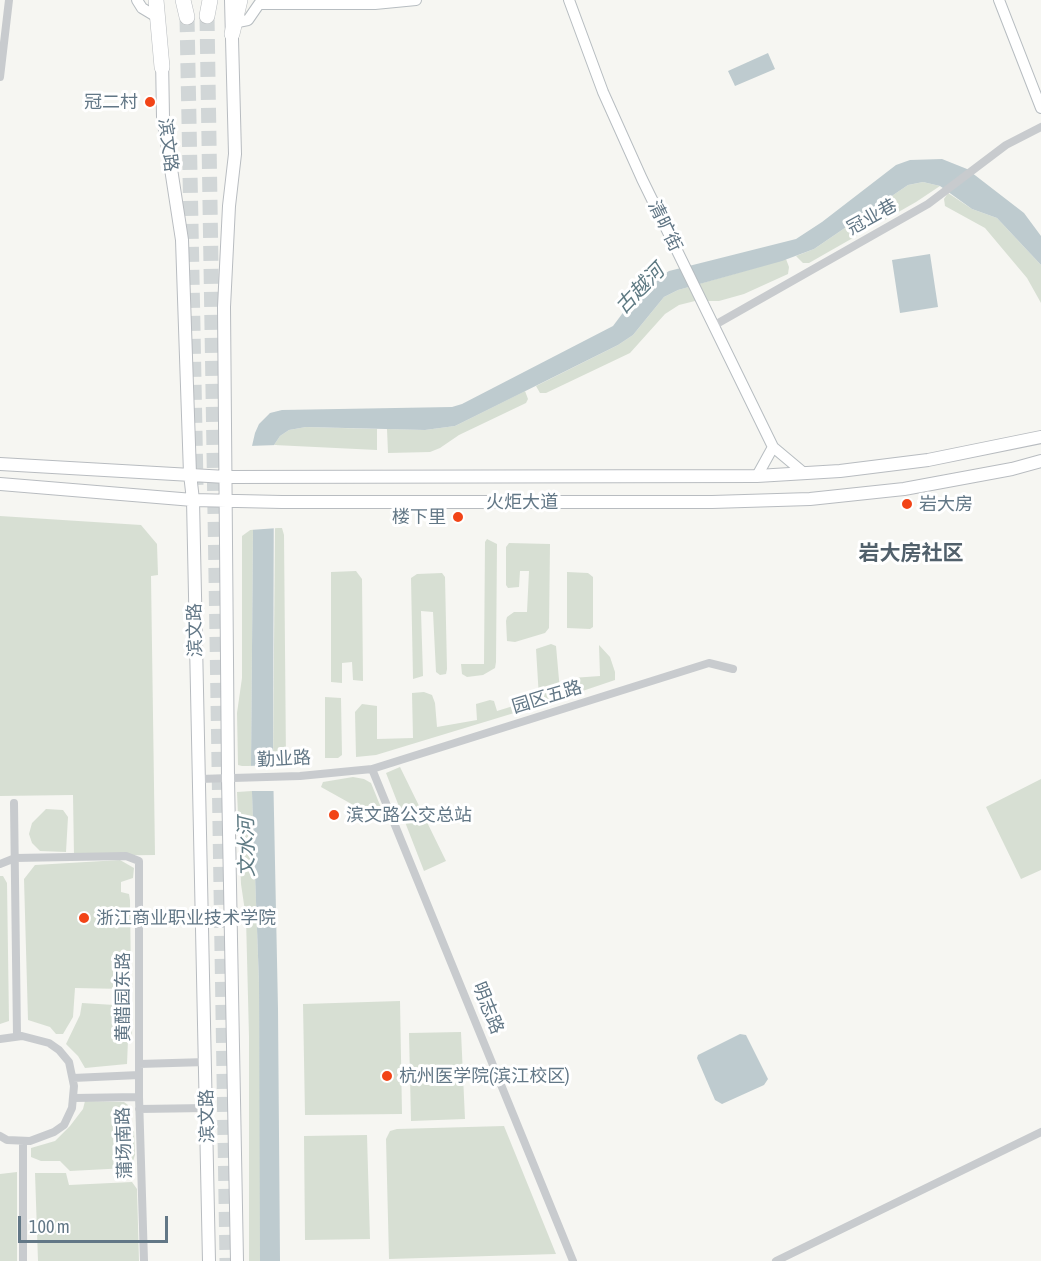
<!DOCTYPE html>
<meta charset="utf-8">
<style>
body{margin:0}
#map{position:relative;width:1041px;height:1261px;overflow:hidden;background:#f6f6f2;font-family:"Asap Condensed",sans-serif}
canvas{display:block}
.scale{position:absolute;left:18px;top:1216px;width:150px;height:27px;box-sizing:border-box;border:3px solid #627786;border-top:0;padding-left:8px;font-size:18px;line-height:21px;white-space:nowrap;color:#627786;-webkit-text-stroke:4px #fff;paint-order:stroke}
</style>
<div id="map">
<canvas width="1041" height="1261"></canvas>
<div class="scale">100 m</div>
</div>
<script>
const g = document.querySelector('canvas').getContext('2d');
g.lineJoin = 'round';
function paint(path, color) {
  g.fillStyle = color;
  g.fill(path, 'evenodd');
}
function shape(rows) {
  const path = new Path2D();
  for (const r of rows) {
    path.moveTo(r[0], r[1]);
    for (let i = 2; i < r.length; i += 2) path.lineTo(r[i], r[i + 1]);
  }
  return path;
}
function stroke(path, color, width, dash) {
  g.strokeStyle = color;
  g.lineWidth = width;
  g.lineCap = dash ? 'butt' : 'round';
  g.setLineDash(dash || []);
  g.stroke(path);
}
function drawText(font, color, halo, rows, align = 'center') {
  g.font = font + ' "Asap Condensed","Noto Sans SC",sans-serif';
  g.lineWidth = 6;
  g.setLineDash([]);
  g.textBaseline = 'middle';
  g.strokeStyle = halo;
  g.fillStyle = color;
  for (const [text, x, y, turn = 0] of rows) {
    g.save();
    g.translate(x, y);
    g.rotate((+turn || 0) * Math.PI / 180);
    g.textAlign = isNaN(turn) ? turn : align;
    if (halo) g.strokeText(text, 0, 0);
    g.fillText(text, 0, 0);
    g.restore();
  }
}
const green = shape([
 [923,182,940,186,916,202,809,263,803,263,796,256,814,249,908,185],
 [948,193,972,209,997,218,1041,265,1041,303,1027,278,985,228,945,206,944,199],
 [786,259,789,267,788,274,744,294,719,301,695,301,679,305,665,314,630,353,546,393,540,393,536,386,618,345,633,335,664,297,678,290],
 [525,391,528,399,526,403,459,435,440,448,430,452,388,453,387,429,425,430,455,426],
 [306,427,377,429,377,450,274,445,280,436,289,430],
 [0,516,141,525,157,544,158,575,151,576,155,855,74,856,73,795,0,796],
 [253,528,251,766,242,766,238,765,237,713,242,678,242,536],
 [275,528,282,528,284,535,286,762,281,765,273,765],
 [487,539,497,544,496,662,495,668,483,675,467,677,462,674,461,664,484,664,485,542],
 [509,543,550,544,549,628,545,633,515,642,507,641,506,621,507,617,514,612,527,612,529,571,520,571,519,587,508,588,506,585,506,547],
 [356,571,362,579,363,681,353,680,352,662,342,663,342,683,331,682,331,572],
 [567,572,588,573,593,577,593,627,590,629,567,628],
 [442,573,445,577,447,669,446,674,440,675,436,672,433,612,421,611,423,676,413,679,411,578,417,574],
 [551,644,556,646,560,691,572,687,572,678,600,676,599,645,610,657,615,672,615,680,547,703,376,755,356,757,355,712,362,704,377,706,377,739,413,738,412,693,424,692,432,695,435,703,437,727,477,720,476,704,490,700,494,701,497,711,539,698,536,649],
 [325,697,341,698,342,755,338,758,325,758],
 [400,767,446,861,424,871,386,773],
 [353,777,364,779,371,783,382,810,373,816,321,787,323,782],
 [1041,779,1041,870,1021,879,986,807],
 [252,791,259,983,262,1261,249,1261,249,1037,246,918,241,884,237,792],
 [46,809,63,810,68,817,66,852,40,851,32,843,29,834,32,823],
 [120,860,134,868,133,878,121,882,121,892,129,894,130,900,131,985,124,989,75,988,73,1017,63,1034,56,1034,50,1027,28,1020,24,879,35,865],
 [0,876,3,876,7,883,9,1021,0,1024],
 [400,1001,402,1114,305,1115,303,1004],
 [82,1003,131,1006,132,1039,128,1040,127,1064,85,1068,78,1056,66,1044,80,1015],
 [461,1032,465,1119,411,1121,409,1033],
 [85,1101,124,1102,128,1105,130,1129,134,1131,135,1155,133,1161,127,1168,70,1171,60,1161,41,1161,31,1157,31,1148,55,1141,70,1126,83,1109],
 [504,1126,556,1254,389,1259,386,1139,390,1131,397,1129],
 [367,1135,370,1239,305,1240,304,1136],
 [17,1172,17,1261,0,1261,0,1174],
 [35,1173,66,1173,69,1185,132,1182,137,1189,139,1261,38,1261]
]);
const water = shape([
 [768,53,775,69,735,86,728,71],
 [942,159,967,169,1024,213,1041,236,1041,265,997,218,972,209,940,186,923,182,908,185,814,249,782,261,678,290,664,297,633,335,618,345,455,426,425,430,306,427,289,430,280,436,274,445,273,765,278,1009,280,1261,260,1261,259,983,251,766,253,528,252,446,255,433,259,424,270,413,282,410,452,407,462,404,613,326,640,290,669,271,796,239,822,222,896,165,910,160],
 [930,254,938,307,900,313,892,260],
 [740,1034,746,1035,768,1079,764,1085,722,1104,715,1100,697,1058,698,1055]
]);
const pier = shape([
 [277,445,278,528,250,530,249,446],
 [276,765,277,791,249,791,248,766]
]);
const highwayTunnel = shape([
 [207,16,227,1261],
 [187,17,196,485]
]);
const street = shape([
 [0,77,9,0],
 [713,326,928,204,1006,145,1041,127],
 [372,769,573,1261],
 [199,779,300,776,372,769,709,663,733,669],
 [14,803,17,1036],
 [0,864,15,858,126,856,139,861,139,1097,144,1261],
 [0,1039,22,1036,49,1043,59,1050,69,1062,74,1086,72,1108,64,1125,54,1132,30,1141,7,1140,0,1136],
 [139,1064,206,1062],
 [73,1078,139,1075],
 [74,1098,139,1097],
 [139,1109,207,1108],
 [23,1141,23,1261],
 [776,1261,1041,1132]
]);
const secondary = shape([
 [137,0,142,8,157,17],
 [569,0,603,92,642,179,773,447,804,473],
 [999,0,1041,108],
 [259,4,375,4,416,0],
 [238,22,248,20,259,4],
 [757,476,773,447]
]);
const primary = shape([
 [231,0,235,154,229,206,224,307,228,778,237,1261],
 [162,58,163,117,182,240,190,474,193,500,209,1261],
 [0,464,226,477,757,476,840,471,928,460,1041,437],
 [0,484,193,500,282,502,712,502,810,499,904,489,1012,469,1041,461]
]);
const highway = shape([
 [156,0,162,67],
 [183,0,187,17],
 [207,16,210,0],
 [232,34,240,0]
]);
const markers = [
 [150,102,6,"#f24417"],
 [907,504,6,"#f24417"],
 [458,517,6,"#f24417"],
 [334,815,6,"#f24417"],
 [84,918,6,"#f24417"],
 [387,1076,6,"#f24417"]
];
const poiNames = [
 ["冠二村",138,102,"right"],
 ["岩大房",919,504],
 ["楼下里",446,517,"right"],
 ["滨文路公交总站",346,815],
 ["浙江商业职业技术学院",96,918],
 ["杭州医学院(滨江校区)",399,1076]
];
const streetNames = [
 ["滨文路",168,145,83],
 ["冠业巷",872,217,-29],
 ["清旷街",665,226,64],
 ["火炬大道",522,502],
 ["滨文路",195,630,-91],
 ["园区五路",547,697,-17],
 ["勤业路",284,759,-3],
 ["黄醋园东路",123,997,-90],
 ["明志路",488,1008,68],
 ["滨文路",207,1116,-91],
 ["蒲场南路",124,1143,-92]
];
const waterNames = [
 ["古越河",640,289,-46],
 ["文水河",247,847,-91]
];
const quarterNames = [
 ["岩大房社区",911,553]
];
paint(green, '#d7dfd3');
paint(water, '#becbcf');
paint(pier, '#f6f6f2');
stroke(highwayTunnel, '#d1d6d7', 15, [15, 8]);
stroke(secondary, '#b7bdc1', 12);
stroke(primary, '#b8bcc0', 14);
stroke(highway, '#b7bbbe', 16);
stroke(street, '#c8cbce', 8);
stroke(secondary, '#fff', 10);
stroke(primary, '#fff', 12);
stroke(highway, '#fff', 15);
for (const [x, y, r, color] of markers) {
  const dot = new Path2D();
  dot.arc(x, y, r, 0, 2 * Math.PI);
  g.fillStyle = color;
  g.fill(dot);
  stroke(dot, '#fff', 2);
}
drawText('18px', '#627786', '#fff', poiNames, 'left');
drawText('18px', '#627786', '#fff', streetNames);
drawText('italic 20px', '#5e7a83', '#fff', waterNames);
drawText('bold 21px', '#51606b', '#fff', quarterNames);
</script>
